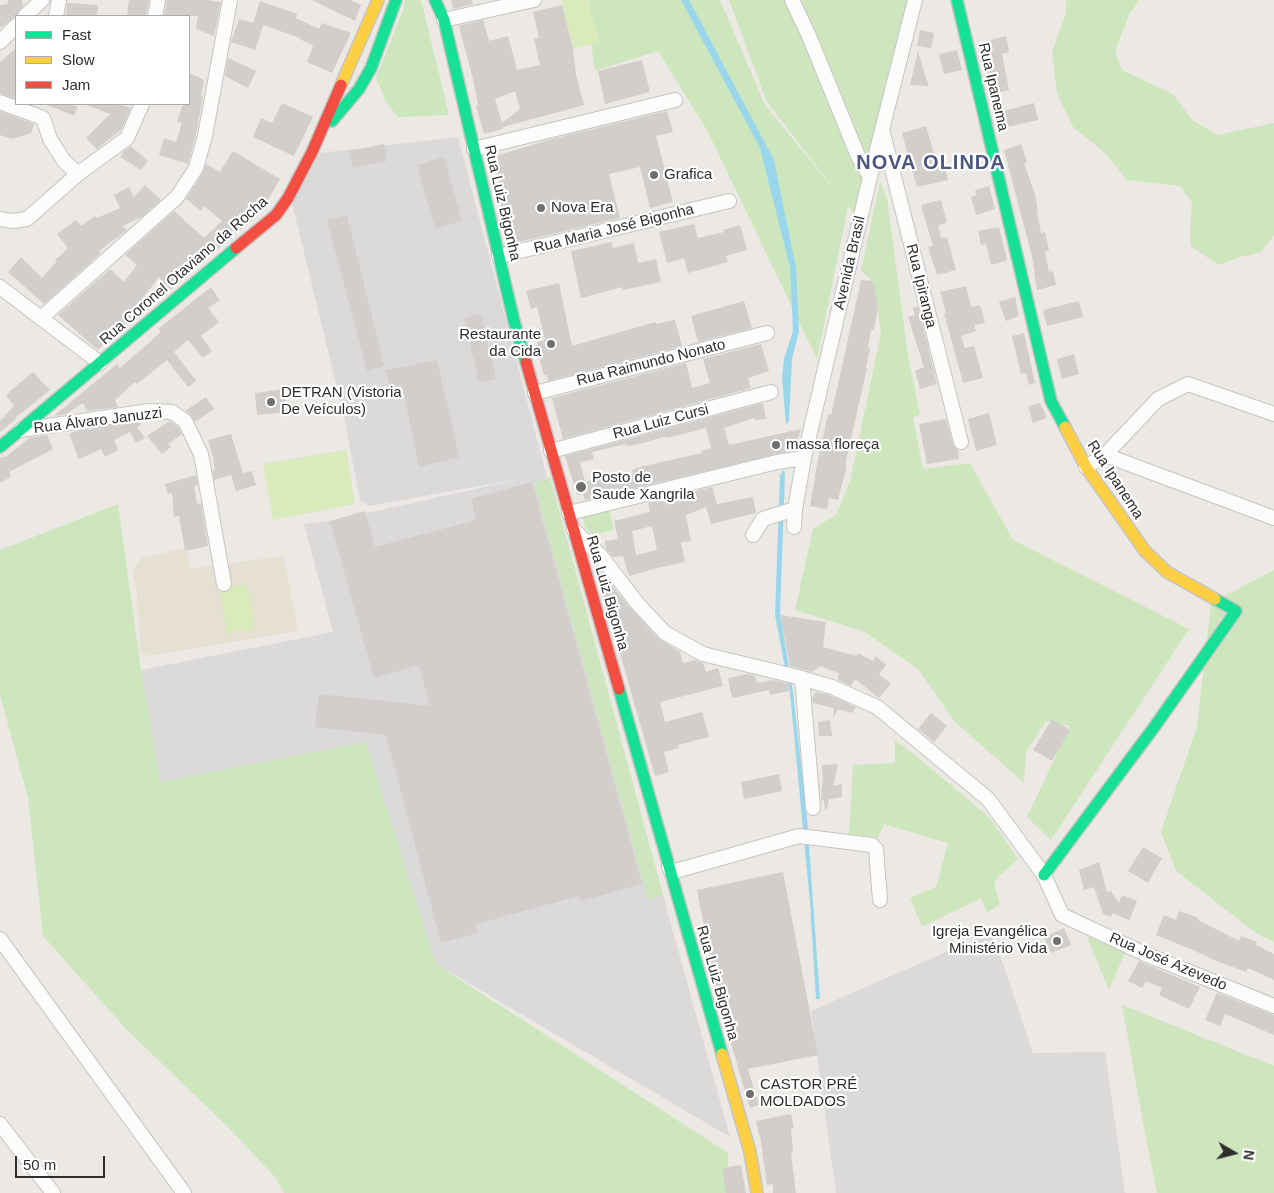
<!DOCTYPE html>
<meta charset="utf-8">
<style>
body{margin:0}
#map{position:relative;width:1274px;height:1193px;overflow:hidden;background:#ece8e4;font-family:Arial,sans-serif}
canvas{display:block}
.legend{position:absolute;left:15px;top:15px;width:175px;height:90px;box-sizing:border-box;background:#fff;border:1px solid #ababab;margin:0;padding:6px 9px;list-style:none;font-size:15px;color:#2e2e2e}
.legend li{display:flex;align-items:center;gap:10px;height:25px}
.legend b{width:25px;border:1px solid #ababab}
.north{position:absolute;left:1209px;top:1128px;width:50px;height:50px;-webkit-text-stroke:4px #fff;paint-order:stroke;rotate:98deg;font-size:14px;font-weight:700;line-height:20px;text-align:center;color:#2e2e2e}
.north::after{content:'';display:block;margin:auto;width:18px;height:22px;background:#2e2e2e;clip-path:polygon(50% 0,100% 100%,50% 72%,0 100%)}
.scale{position:absolute;left:15px;top:1156px;width:90px;height:22px;box-sizing:border-box;border:2px solid #2e2e2e;border-top:0;padding-left:6px;font-size:15px;line-height:18px;white-space:nowrap;color:#2e2e2e;-webkit-text-stroke:4px #fff;paint-order:stroke}
</style>
<div id="map">
<canvas width="1274" height="1193"></canvas>
<ul class="legend">
<li><b style="height:6px;background:#16e098"></b>Fast</li>
<li><b style="height:6px;background:#ffcf43"></b>Slow</li>
<li><b style="height:6px;background:#f24e42"></b>Jam</li>
</ul>
<div class="north">N</div>
<div class="scale">50 m</div>
</div>
<script>
const g = document.querySelector('canvas').getContext('2d');
g.lineJoin = 'round';
function paint(path, color) {
  g.fillStyle = color;
  g.fill(path, 'evenodd');
}
function shape(rows) {
  const path = new Path2D();
  for (const r of rows) {
    path.moveTo(r[0], r[1]);
    for (let i = 2; i < r.length; i += 2) path.lineTo(r[i], r[i + 1]);
  }
  return path;
}
function stroke(path, color, width, dash) {
  g.strokeStyle = color;
  g.lineWidth = width;
  g.lineCap = dash ? 'butt' : 'round';
  g.setLineDash(dash || []);
  g.stroke(path);
}
function drawText(font, color, halo, rows, align = 'center') {
  g.font = font + ' Arial,sans-serif';
  g.lineWidth = 4.5;
  g.setLineDash([]);
  g.textBaseline = 'middle';
  g.strokeStyle = halo;
  g.fillStyle = color;
  for (const [text, x, y, turn = 0] of rows) {
    g.save();
    g.translate(x, y);
    g.rotate((+turn || 0) * Math.PI / 180);
    g.textAlign = isNaN(turn) ? turn : align;
    if (halo) g.strokeText(text, 0, 0);
    g.fillText(text, 0, 0);
    g.restore();
  }
}
const industrial = shape([
 [458,137,546,474,730,1137,436,964,366,743,160,783,141,670,333,632,304,524,330,521,351,515,363,514,525,478,369,506,360,500,344,417,293,207,293,202,320,153],
 [992,932,1033,1053,1105,1052,1125,1193,836,1193,811,1011]
]);
const education = shape([
 [186,548,191,569,284,556,298,631,147,656,140,650,137,593,133,574,140,558]
]);
const green = shape([
 [405,0,421,0,449,115,398,117,386,102,376,78,403,10],
 [585,0,720,0,765,105,842,199,767,102,729,0,908,0,855,214,848,206,817,359,707,130,658,51,595,71],
 [1066,0,1139,0,1129,14,1115,52,1122,70,1173,94,1192,120,1217,135,1274,123,1274,235,1261,252,1240,257,1219,265,1190,246,1190,229,1192,203,1180,186,1127,180,1105,153,1073,127,1057,93,1052,52,1066,13],
 [880,182,887,198,908,356,920,414,913,418,923,469,970,463,1013,540,1189,629,1051,840,1027,817,1070,726,1046,721,1026,752,1024,783,955,722,918,669,863,631,795,610,813,529,836,515,850,481,881,333,873,281,861,271],
 [550,477,663,895,648,900,534,483],
 [118,504,141,670,160,782,366,742,436,964,728,1153,727,1193,284,1193,275,1177,226,1125,126,1029,43,936,28,798,0,695,0,550],
 [608,506,614,530,593,535,585,527,582,512],
 [1274,570,1274,942,1256,933,1176,871,1161,832,1197,726,1211,603],
 [895,740,915,755,990,818,1018,859,997,878,994,884,1000,904,987,913,981,898,922,927,910,898,936,887,948,843,884,824,878,837,849,834,853,765,895,763],
 [1098,934,1127,948,1109,990,1087,938],
 [1122,1005,1274,1066,1274,1193,1157,1193,1144,1128]
]);
const pitch = shape([
 [565,0,588,0,599,42,573,49,561,1],
 [346,450,355,504,273,520,263,464],
 [247,584,255,629,227,634,220,589]
]);
const water = shape([
 [681,0,689,0,774,160,796,268,799,331,792,359,789,421,786,425,782,377,784,359,793,331,790,267,760,148],
 [784,470,785,475,780,614,793,692,807,817,820,999,816,999,810,902,790,693,775,615,780,475]
]);
const building = shape([
 [8,0,22,0,23,6,17,15,0,28,0,5,8,4],
 [129,0,149,0,146,16,127,16],
 [167,0,206,0,221,2,214,36,196,29,198,16,164,16],
 [312,0,350,0,361,5,355,21],
 [451,0,472,0,473,4,453,9],
 [260,1,297,14,296,18,319,29,322,23,351,33,332,73,307,62,313,46,300,39,300,38,263,25,255,50,231,42,239,19,253,23],
 [67,3,98,5,97,16,66,16],
 [562,5,573,49,576,75,584,105,503,127,503,129,484,134,476,106,478,105,473,79,459,26,483,20,489,41,508,36,517,70,540,65,534,39,539,38,533,12],
 [515,91,520,109,502,123,495,99],
 [920,30,934,33,931,48,917,46],
 [1006,36,1009,52,1002,54,1009,90,991,94,979,43],
 [16,48,16,99,0,93,0,62],
 [957,50,962,70,944,74,939,54],
 [918,51,925,75,929,86,910,85],
 [228,58,256,71,248,88,225,76],
 [642,60,650,92,605,104,598,71],
 [189,73,204,80,201,96,203,96,196,134,188,164,159,155,164,138,176,142,182,123,177,122,183,104,189,104],
 [282,103,313,117,294,156,253,137,261,118,272,123],
 [1034,103,1038,120,999,129,995,113],
 [45,104,71,104,78,107,74,116],
 [87,104,119,104,131,108,121,130,97,149,86,138,110,114,87,105],
 [0,111,34,124,31,133,12,139,0,135],
 [667,111,673,132,656,136,673,202,650,208,640,167,609,174,620,218,514,243,512,243,496,188,501,187,492,157,552,139],
 [926,126,937,164,943,162,948,180,917,187,902,133],
 [384,144,387,161,353,168,349,151],
 [1021,144,1027,162,1024,163,1035,194,1038,212,1037,212,1041,233,1045,232,1049,250,1045,252,1049,272,1053,271,1056,285,1037,290,1032,256,1004,150],
 [131,146,148,161,141,170,120,157,124,151],
 [233,151,280,179,266,203,268,204,263,211,170,290,159,277,142,299,145,301,131,317,134,319,119,332,118,331,98,350,58,315,110,269,124,282,137,265,125,255,174,211,204,238,222,221,204,206,201,211,186,199,203,173,206,164,220,172],
 [444,157,462,221,435,229,417,165],
 [145,185,161,200,142,217,122,226,127,230,99,251,101,253,44,304,8,272,21,257,42,278,57,261,55,260,68,248,57,234,76,220,81,226,95,216,97,218,120,208,114,195,129,187,134,197],
 [989,186,995,209,976,215,971,197,977,195,975,190],
 [941,200,947,223,938,225,941,238,947,237,956,270,937,275,928,247,933,246,921,205],
 [347,215,384,366,367,371,327,220],
 [694,224,698,238,724,232,723,230,740,225,747,250,726,256,728,262,688,273,684,258,667,263,659,232],
 [999,227,1007,260,991,265,986,244,981,245,978,231],
 [612,242,613,248,634,243,638,263,656,259,661,282,623,290,622,287,581,298,571,251],
 [861,280,873,281,878,307,874,330,871,330,868,348,870,349,866,368,867,368,846,461,846,473,845,473,838,500,829,498,827,509,810,506,817,465,828,414,831,415,843,362],
 [559,283,572,346,655,322,656,324,675,320,682,346,548,381,547,374,544,375,538,354,540,353,537,342,545,340,537,307,531,309,526,291],
 [966,286,971,307,980,305,985,323,974,325,976,331,961,336,965,348,974,346,983,378,963,383,944,313,946,313,940,292],
 [211,287,220,300,208,308,219,322,201,336,212,351,203,358,188,340,174,352,196,381,188,387,167,360,137,384,135,382,115,400,118,407,87,411,83,403,66,414,54,416,117,364,120,368,161,332,158,329],
 [1015,297,1019,316,1006,321,999,302],
 [744,301,752,328,698,342,691,316],
 [1079,301,1083,317,1047,326,1043,310],
 [918,306,937,384,920,389,915,371,924,367,908,317,915,315,913,308],
 [481,314,496,379,479,383,464,318],
 [1024,333,1035,383,1029,385,1026,373,1021,374,1012,336],
 [761,344,769,371,748,378,751,388,563,439,552,398,686,363,692,388,710,383,703,359],
 [1074,354,1079,374,1062,379,1057,359],
 [437,360,459,457,419,467,402,385,390,387,386,370],
 [33,372,50,390,15,418,16,419,0,432,0,421,14,406,6,395],
 [284,389,287,412,257,415,255,393],
 [206,397,214,409,195,422,190,414,185,411],
 [763,403,766,419,754,420,754,418,724,428,729,445,801,429,794,450,585,500,583,494,577,495,565,456],
 [706,428,711,448,701,451,702,453,644,466,632,470,633,474,604,482,603,477,585,482,580,462,594,459,592,452,626,444,627,446,643,443,667,436,667,438],
 [1040,403,1047,418,1033,423,1028,406],
 [989,413,997,445,976,451,968,419],
 [946,419,953,444,958,450,959,459,927,464,919,424],
 [140,421,141,424,137,427,145,438,136,443,130,432,114,440,118,450,105,457,101,449,79,459,69,434,78,430],
 [170,421,178,427,182,434,168,444,171,447,162,454,147,436],
 [231,434,243,473,252,471,256,485,236,491,231,475,214,480,213,470,215,469,213,461,214,461,208,440],
 [47,435,53,449,9,472,11,477,0,483,0,458,7,456,29,438],
 [196,475,198,485,194,486,197,504,201,503,208,546,185,551,179,516,174,517,172,493,168,494,165,484],
 [532,482,642,884,581,901,579,896,476,924,478,933,441,943,386,735,315,727,319,694,430,706,419,665,374,678,330,521,365,511,375,547,476,520,471,499],
 [712,487,717,504,753,497,756,513,711,524,706,507,686,515,691,541,681,542,685,562,657,568,629,576,623,556,613,557,606,549,605,541,618,539,614,521,650,512,648,503],
 [652,526,657,550,636,555,632,531],
 [602,572,630,608,659,639,680,652,683,663,695,660,703,663,706,672,718,668,723,686,660,702,665,722,702,712,709,737,678,745,679,748,664,752,669,772,655,776,597,573],
 [780,615,826,622,823,647,857,656,858,653,873,661,876,656,886,665,879,674,891,684,879,698,855,679,851,686,838,680,839,673,820,666,812,672,790,666],
 [748,674,755,676,757,683,773,680,793,685,788,686,789,691,770,695,769,690,732,698,728,678],
 [816,692,829,695,856,707,852,713,838,709,833,718,834,708,813,703,812,697],
 [931,713,947,726,934,742,918,729],
 [1052,719,1070,730,1052,761,1033,750],
 [830,720,832,736,819,736,818,722],
 [838,764,833,786,842,784,842,797,829,799,827,809,825,809,824,800,821,801,822,783,823,783,822,765],
 [779,774,782,791,744,799,741,782],
 [1143,847,1162,858,1148,883,1128,871],
 [1099,862,1107,892,1111,891,1119,903,1122,895,1137,901,1130,919,1131,921,1112,913,1111,917,1103,914,1094,887,1084,890,1079,870],
 [783,872,818,1055,748,1069,759,1105,750,1108,718,999,697,890],
 [1179,911,1199,918,1198,920,1239,941,1241,936,1257,942,1256,945,1274,954,1274,980,1248,968,1246,972,1214,960,1193,950,1156,935,1164,915,1176,920],
 [1064,928,1071,945,1051,953,1044,937],
 [1139,961,1200,987,1189,1009,1159,995,1162,988,1146,981,1142,988,1128,981],
 [1217,993,1274,1015,1274,1035,1225,1014,1220,1026,1205,1020],
 [791,1114,794,1128,791,1129,793,1153,791,1153,796,1193,773,1193,773,1184,767,1185,760,1135,759,1136,756,1121],
 [741,1165,746,1193,726,1193,722,1168]
]);
const street = shape([
 [792,0,809,36,858,156,870,177],
 [25,16,42,0],
 [56,16,59,0],
 [155,16,158,0],
 [444,20,534,0],
 [0,42,16,26],
 [0,102,43,118,50,139,64,161,78,174],
 [883,133,961,442],
 [474,149,675,100],
 [0,219,13,221,27,219,78,174,127,138,142,104],
 [499,256,729,201],
 [0,287,100,363],
 [41,318,177,197,196,168,205,136,230,0],
 [535,393,767,333],
 [21,430,149,411,172,412,185,421,201,454,224,584],
 [551,451,771,392],
 [1105,455,1274,518],
 [1086,467,1105,455,1158,399,1188,384,1274,414],
 [569,513,777,462,804,458],
 [794,527,795,509,804,458,870,177,915,0],
 [574,530,601,556,637,603,665,633,703,654,794,676,832,687,877,707,988,799,1044,875,1062,915,1145,954,1274,1006],
 [753,535,763,519,795,509],
 [802,678,813,808],
 [669,867,672,872,799,836,872,845,876,849,880,900],
 [0,939,184,1193],
 [0,1124,53,1193]
]);
const fast = shape([
 [435,0,444,20,514,321,526,362],
 [957,0,1051,401,1065,427],
 [332,121,359,89,371,68,396,0],
 [0,447,236,248],
 [619,689,722,1054],
 [1044,875,1155,726,1236,611,1215,599]
]);
const slow = shape([
 [341,85,378,0],
 [1065,427,1086,467,1145,551,1167,572,1215,599],
 [722,1054,750,1152,757,1193]
]);
const jam = shape([
 [236,248,276,215,288,198,312,152,341,85],
 [526,362,619,689]
]);
const markers = [
 [654,175,5,"#706f6e"],
 [541,208,5,"#706f6e"],
 [551,344,5,"#706f6e"],
 [271,402,5,"#706f6e"],
 [776,445,5,"#706f6e"],
 [581,487,6,"#706f6e"],
 [1057,941,5,"#706f6e"],
 [750,1094,5,"#706f6e"]
];
const streetNames = [
 ["Rua Ipanema",993,87,77],
 ["Rua Luiz Bigonha",502,203,77],
 ["Rua Maria José Bigonha",614,229,-14],
 ["Avenida Brasil",850,263,-77],
 ["Rua Coronel Otaviano da Rocha",184,271,-41],
 ["Rua Ipiranga",921,286,76],
 ["Rua Raimundo Nonato",651,363,-14],
 ["Rua Álvaro Januzzi",98,421,-7],
 ["Rua Luiz Cursi",661,422,-15],
 ["Rua Ipanema",1115,480,57],
 ["Rua Luiz Bigonha",607,593,74],
 ["Rua José Azevedo",1168,962,23],
 ["Rua Luiz Bigonha",717,983,74]
];
const poiNames = [
 ["Grafica",664,175],
 ["Nova Era",551,208],
 ["Restaurante",541,335,"right"],
 ["da Cida",541,352,"right"],
 ["DETRAN (Vistoria",281,393],
 ["De Veículos)",281,410],
 ["massa floreça",786,445],
 ["Posto de",592,478],
 ["Saude Xangrila",592,495],
 ["Igreja Evangélica",1047,932,"right"],
 ["Ministério Vida",1047,949,"right"],
 ["CASTOR PRÉ",760,1085],
 ["MOLDADOS",760,1102]
];
const districtNames = [
 ["NOVA OLINDA",931,163]
];
paint(industrial, '#dcd9db');
paint(education, '#e6e0d3');
paint(green, '#cee6be');
paint(pitch, '#d9eabb');
paint(water, '#99d6ec');
paint(building, '#d1cecb');
stroke(street, '#c5c4c5', 16);
stroke(fast, '#c5c4c5', 14);
stroke(slow, '#c5c4c5', 14);
stroke(jam, '#c5c4c5', 14);
stroke(street, '#fcfcfb', 14);
stroke(fast, '#16e098', 11);
stroke(slow, '#ffcf43', 11);
stroke(jam, '#f24e42', 11);
for (const [x, y, r, color] of markers) {
  const dot = new Path2D();
  dot.arc(x, y, r, 0, 2 * Math.PI);
  g.fillStyle = color;
  g.fill(dot);
  stroke(dot, '#fff', 2);
}
drawText('15px', '#2e2e2e', '#fff', streetNames);
drawText('15px', '#2e2e2e', '#fff', poiNames, 'left');
g.letterSpacing = '1px';
drawText('bold 20px', '#4d5680', '#fff', districtNames);
g.letterSpacing = '0px';
</script>
